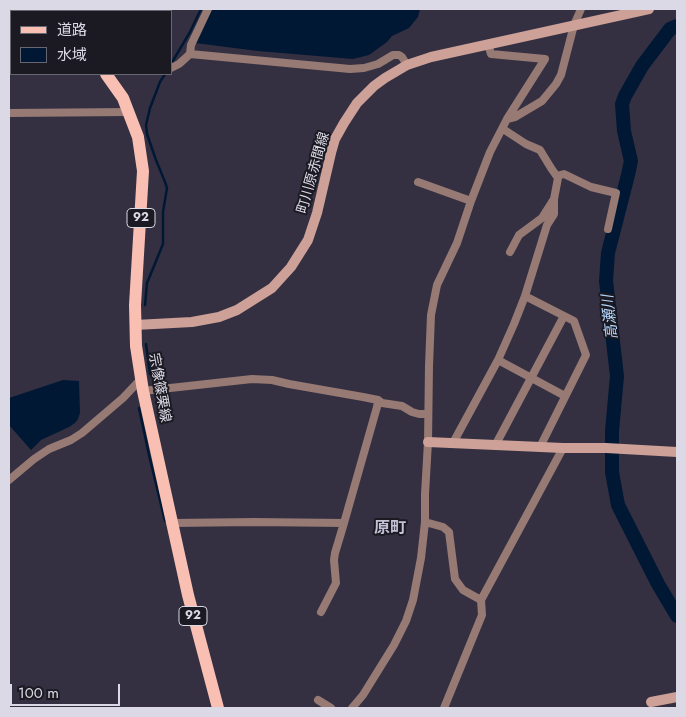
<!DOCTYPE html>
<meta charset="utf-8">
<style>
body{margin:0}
#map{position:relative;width:686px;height:717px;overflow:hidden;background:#343042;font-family:Jost,"Noto Sans JP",sans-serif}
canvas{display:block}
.frame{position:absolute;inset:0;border:10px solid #dbd9e5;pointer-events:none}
.legend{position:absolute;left:10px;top:10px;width:162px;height:65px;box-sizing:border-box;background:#1b1a22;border:1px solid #686670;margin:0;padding:6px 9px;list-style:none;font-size:15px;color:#dbd9e5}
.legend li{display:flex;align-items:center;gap:10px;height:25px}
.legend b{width:25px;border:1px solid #686670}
.scale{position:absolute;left:10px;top:684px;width:110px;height:22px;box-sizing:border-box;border:2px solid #dbd9e5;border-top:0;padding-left:6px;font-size:15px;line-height:18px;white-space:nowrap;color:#dbd9e5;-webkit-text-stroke:4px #1b1a22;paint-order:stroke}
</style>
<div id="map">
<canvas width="686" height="717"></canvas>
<div class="frame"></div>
<ul class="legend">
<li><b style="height:6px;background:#f8bfb2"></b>道路</li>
<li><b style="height:14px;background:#001834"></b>水域</li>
</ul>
<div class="scale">100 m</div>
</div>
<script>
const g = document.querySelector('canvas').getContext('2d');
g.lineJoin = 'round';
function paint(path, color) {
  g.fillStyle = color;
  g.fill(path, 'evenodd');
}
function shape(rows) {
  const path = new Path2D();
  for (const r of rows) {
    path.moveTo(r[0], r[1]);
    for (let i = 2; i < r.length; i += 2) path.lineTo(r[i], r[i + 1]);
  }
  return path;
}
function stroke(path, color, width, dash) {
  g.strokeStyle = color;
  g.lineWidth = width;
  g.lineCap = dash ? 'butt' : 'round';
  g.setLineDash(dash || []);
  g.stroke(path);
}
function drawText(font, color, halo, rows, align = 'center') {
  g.font = font + ' Jost,"Noto Sans JP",sans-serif';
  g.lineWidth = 4;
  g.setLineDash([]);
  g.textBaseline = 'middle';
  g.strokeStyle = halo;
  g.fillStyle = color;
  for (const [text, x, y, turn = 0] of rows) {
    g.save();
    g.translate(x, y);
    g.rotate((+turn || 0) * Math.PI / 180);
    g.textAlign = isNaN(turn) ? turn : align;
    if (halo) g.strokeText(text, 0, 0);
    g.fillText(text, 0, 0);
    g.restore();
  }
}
const water = shape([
 [210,9,420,9,418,17,409,28,392,36,387,42,369,55,353,59,258,51,195,43],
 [63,380,79,381,80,413,78,419,75,423,69,427,41,440,31,450,9,425,9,398]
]);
const stream = shape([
 [171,64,190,32,201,9],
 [145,305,147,283,163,244,163,212,167,188,165,182,156,160,147,134,146,125,150,108,160,82,165,74],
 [146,344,150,374],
 [139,408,149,455,165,521]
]);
const river = shape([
 [677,26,670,29,642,66,625,96,622,104,624,131,631,161,628,175,608,253,606,281,617,376,612,431,612,472,618,505,658,584,677,616]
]);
const street = shape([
 [488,44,491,54,545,59,507,119],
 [190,54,350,69,364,68,378,64,393,55,399,55,402,57,407,65],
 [171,68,179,64,190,54,191,45,208,9],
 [9,113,129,112],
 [557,176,564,174,591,187,616,193,608,229],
 [418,182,471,201],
 [510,252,519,235,542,218,554,199],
 [525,296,574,321,586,355,540,447],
 [498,360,565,396],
 [143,391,252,379,272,380,289,384,363,397,378,400,382,403,402,406,412,412,419,414,428,414],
 [453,443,498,360,514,324,525,296,547,225,554,214,554,199,558,178,551,168,540,150,526,144,503,129],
 [496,444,564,316],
 [9,480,34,459,49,449,71,440,82,433,123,398,141,379],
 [425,522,443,527,449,532,455,579,463,590,481,600],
 [172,523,254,522,344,523,377,407,378,400],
 [321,612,336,583,334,560,335,553,344,523],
 [318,700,331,708],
 [352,708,363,695,394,645,406,621,413,600,421,558,425,522,425,494,428,442,429,366,431,315,437,285,457,243,471,201,490,152,507,119,515,117,542,101,556,84,561,75,574,25,581,9],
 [444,708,482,615,481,600,563,448]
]);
const secondary = shape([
 [135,325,192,322,219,317,237,310,272,288,291,267,308,240,317,213,331,153,335,139,344,123,357,103,374,86,385,78,407,65,431,57,649,9],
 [428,442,563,448,606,448,677,452],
 [651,702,677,697]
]);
const primary = shape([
 [49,9,51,11],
 [106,74,123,98,138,137,143,171,135,305,136,346,143,391,188,595,218,708]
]);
const shields = [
 [141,218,28],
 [193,616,28]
];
const shieldNames = [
 ["92",141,218],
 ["92",193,616]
];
const streetNames = [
 ["町川原赤間線",314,173,-74],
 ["宗像篠栗線",159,388,80]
];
const waterNames = [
 ["高瀬川",611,317,-96]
];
const quarterNames = [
 ["原町",390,529]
];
paint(water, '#001834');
stroke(stream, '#001834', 2.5);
stroke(river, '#001834', 14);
stroke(street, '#967a73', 8);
stroke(secondary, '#cda197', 10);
stroke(primary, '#f8bfb2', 12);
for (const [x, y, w] of shields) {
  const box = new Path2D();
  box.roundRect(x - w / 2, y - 9.5, w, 19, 4);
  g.fillStyle = '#1b1a22';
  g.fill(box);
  stroke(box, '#dbd9e5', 1);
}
drawText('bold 12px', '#dbd9e5', null, shieldNames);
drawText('14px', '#dbd9e5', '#1b1a22', streetNames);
drawText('italic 15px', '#b4d7fe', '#1b1a22', waterNames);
drawText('bold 16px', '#c4c1d7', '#1b1a22', quarterNames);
</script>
